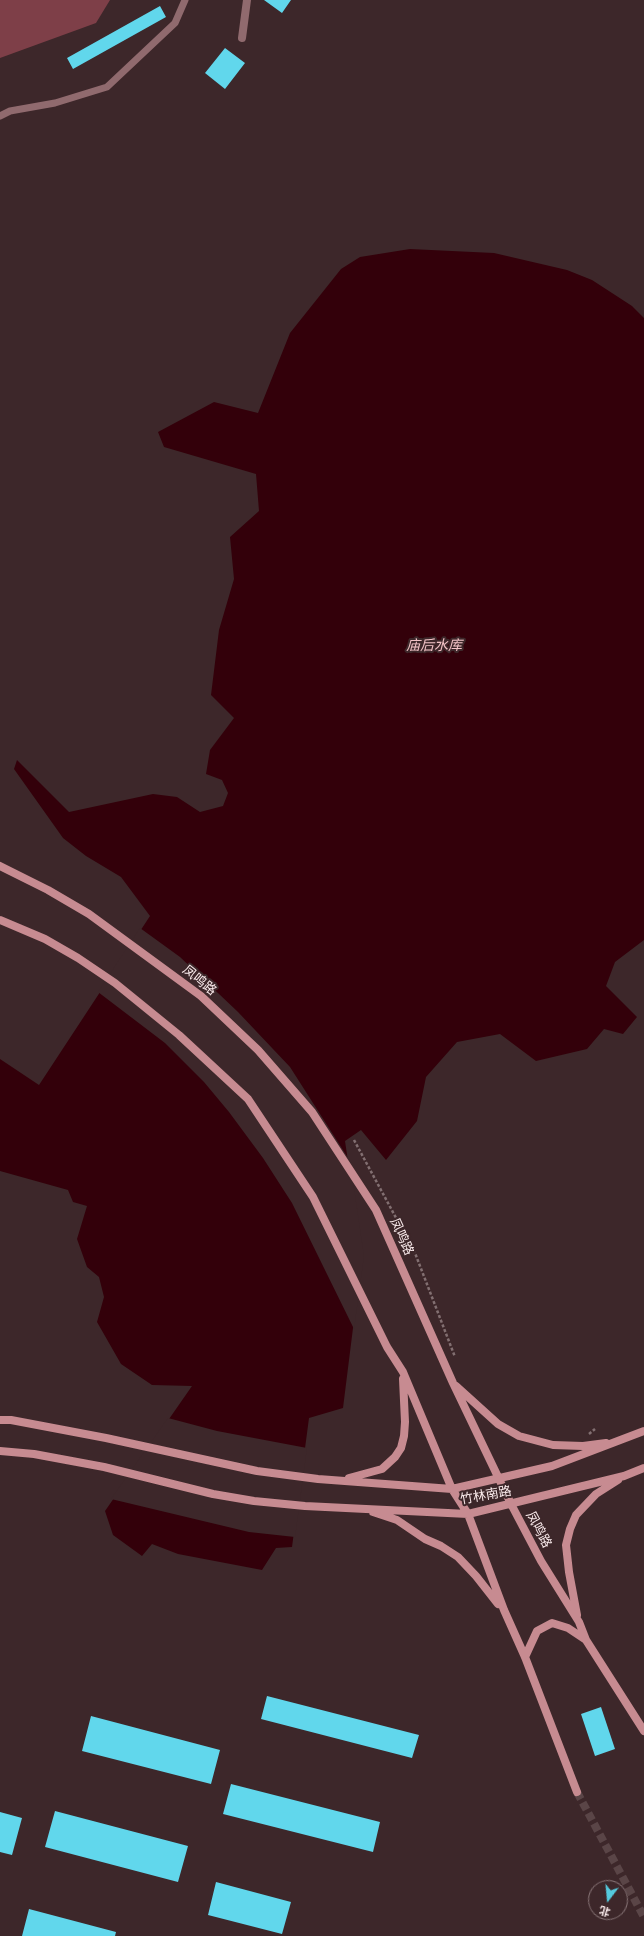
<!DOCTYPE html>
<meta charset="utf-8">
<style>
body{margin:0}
#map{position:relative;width:644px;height:1936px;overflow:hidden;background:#3d272a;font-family:"Sofia Sans Condensed","Noto Sans SC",sans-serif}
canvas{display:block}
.north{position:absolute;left:588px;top:1880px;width:40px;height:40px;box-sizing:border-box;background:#3d272a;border:1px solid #897678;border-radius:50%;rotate:196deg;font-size:11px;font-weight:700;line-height:16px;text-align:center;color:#fbeced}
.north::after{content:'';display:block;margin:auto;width:14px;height:18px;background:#54cade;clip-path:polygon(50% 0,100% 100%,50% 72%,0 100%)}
</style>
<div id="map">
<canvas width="644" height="1936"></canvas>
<div class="north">北</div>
</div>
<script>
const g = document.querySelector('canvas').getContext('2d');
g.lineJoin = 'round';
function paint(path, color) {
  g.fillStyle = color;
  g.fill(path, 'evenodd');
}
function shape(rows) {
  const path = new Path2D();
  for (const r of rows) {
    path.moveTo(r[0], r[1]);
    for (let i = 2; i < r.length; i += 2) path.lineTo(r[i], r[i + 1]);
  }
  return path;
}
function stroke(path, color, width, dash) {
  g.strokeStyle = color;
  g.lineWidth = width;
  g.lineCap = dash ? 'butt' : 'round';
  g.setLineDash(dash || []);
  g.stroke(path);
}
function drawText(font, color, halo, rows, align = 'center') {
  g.font = font + ' "Sofia Sans Condensed","Noto Sans SC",sans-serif';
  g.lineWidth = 4;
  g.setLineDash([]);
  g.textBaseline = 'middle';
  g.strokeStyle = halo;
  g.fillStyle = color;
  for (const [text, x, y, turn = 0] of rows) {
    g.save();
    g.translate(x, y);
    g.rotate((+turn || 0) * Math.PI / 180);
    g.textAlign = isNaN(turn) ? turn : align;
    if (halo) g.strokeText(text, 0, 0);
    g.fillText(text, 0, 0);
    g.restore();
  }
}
const green = shape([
 [0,0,110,0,96,23,0,58]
]);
const water = shape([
 [410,249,494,253,567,270,592,280,632,306,644,318,644,940,615,962,606,986,637,1017,623,1034,604,1029,587,1049,536,1061,500,1034,457,1042,426,1077,417,1121,386,1160,361,1130,345,1141,362,1256,343,1408,309,1418,292,1547,276,1548,262,1570,178,1554,152,1544,142,1556,113,1535,105,1511,192,1386,152,1385,121,1364,97,1322,104,1297,99,1277,87,1267,77,1239,87,1206,73,1202,68,1190,0,1171,0,1059,39,1085,150,916,121,877,86,856,63,838,14,769,17,760,69,812,153,794,177,797,200,812,223,806,228,793,222,780,206,774,210,750,234,718,211,695,219,630,234,579,230,537,259,511,256,474,164,447,158,432,214,402,258,413,290,333,341,269,360,257]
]);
const pier = shape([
 [140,928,180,957,238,1012,290,1067,350,1161,364,1256,354,1329,292,1203,263,1158,229,1112,204,1082,165,1043,98,992],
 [168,1418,217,1431,307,1448,295,1537,249,1532,111,1499]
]);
const building = shape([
 [264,0,291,0,282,13],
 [160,6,166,17,73,69,67,58],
 [225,48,245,63,225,89,205,73],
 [267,1696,419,1735,412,1758,261,1719],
 [601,1707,615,1749,595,1756,581,1714],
 [91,1716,220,1750,211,1784,82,1751],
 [231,1784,380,1822,373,1852,223,1814],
 [55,1811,188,1846,178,1882,45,1847],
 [0,1812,22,1818,12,1855,0,1852],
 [216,1882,291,1902,282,1934,208,1915],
 [29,1909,116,1932,115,1936,22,1936]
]);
const secondaryTunnel = shape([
 [577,1792,644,1917]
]);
const path = shape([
 [354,1140,415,1253,455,1357],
 [589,1434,595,1429]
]);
const lane = shape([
 [0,116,10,111,55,103,107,87,175,23,185,0]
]);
const street = shape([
 [242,38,247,0]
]);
const secondary = shape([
 [0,866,48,890,89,914,201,996,258,1050,312,1112,376,1210,453,1383,511,1504,541,1561,579,1622,586,1640,644,1731],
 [0,920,45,939,78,958,115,983,179,1035,248,1099,313,1197,387,1347,403,1372,452,1489,468,1514,504,1610,525,1657,577,1792],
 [456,1386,498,1424,519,1436,553,1445,583,1446,606,1443],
 [0,1420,11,1420,106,1438,257,1471,318,1479,452,1489,552,1466,644,1431],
 [0,1451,34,1454,104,1467,213,1494,254,1501,305,1506,468,1514,624,1476,644,1468],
 [349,1478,382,1469,395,1457,401,1448,404,1436,405,1422,403,1379],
 [373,1512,397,1520,425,1539,441,1546,458,1557,476,1576,498,1604],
 [577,1615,569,1572,566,1545,570,1529,576,1515,596,1494,618,1480],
 [525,1657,537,1631,552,1623,568,1628,586,1640]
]);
const streetNames = [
 ["凤鸣路",199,981,39],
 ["凤鸣路",401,1237,66],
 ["竹林南路",486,1496,-10],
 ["凤鸣路",538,1530,62]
];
const waterNames = [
 ["庙后水库",434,646]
];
paint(green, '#7e3f48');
paint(water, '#33000a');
paint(pier, '#3d272a');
paint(building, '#61d7ec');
stroke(secondaryTunnel, '#5a4547', 8, [8, 4]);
stroke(path, '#826f71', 2.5, [3, 2]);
stroke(lane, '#906a6e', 7);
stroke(street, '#906a6e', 8);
stroke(secondary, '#c78b91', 8);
drawText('13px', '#fbeced', '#3d272a', streetNames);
drawText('italic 14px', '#f2c2c6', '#3d272a', waterNames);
</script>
